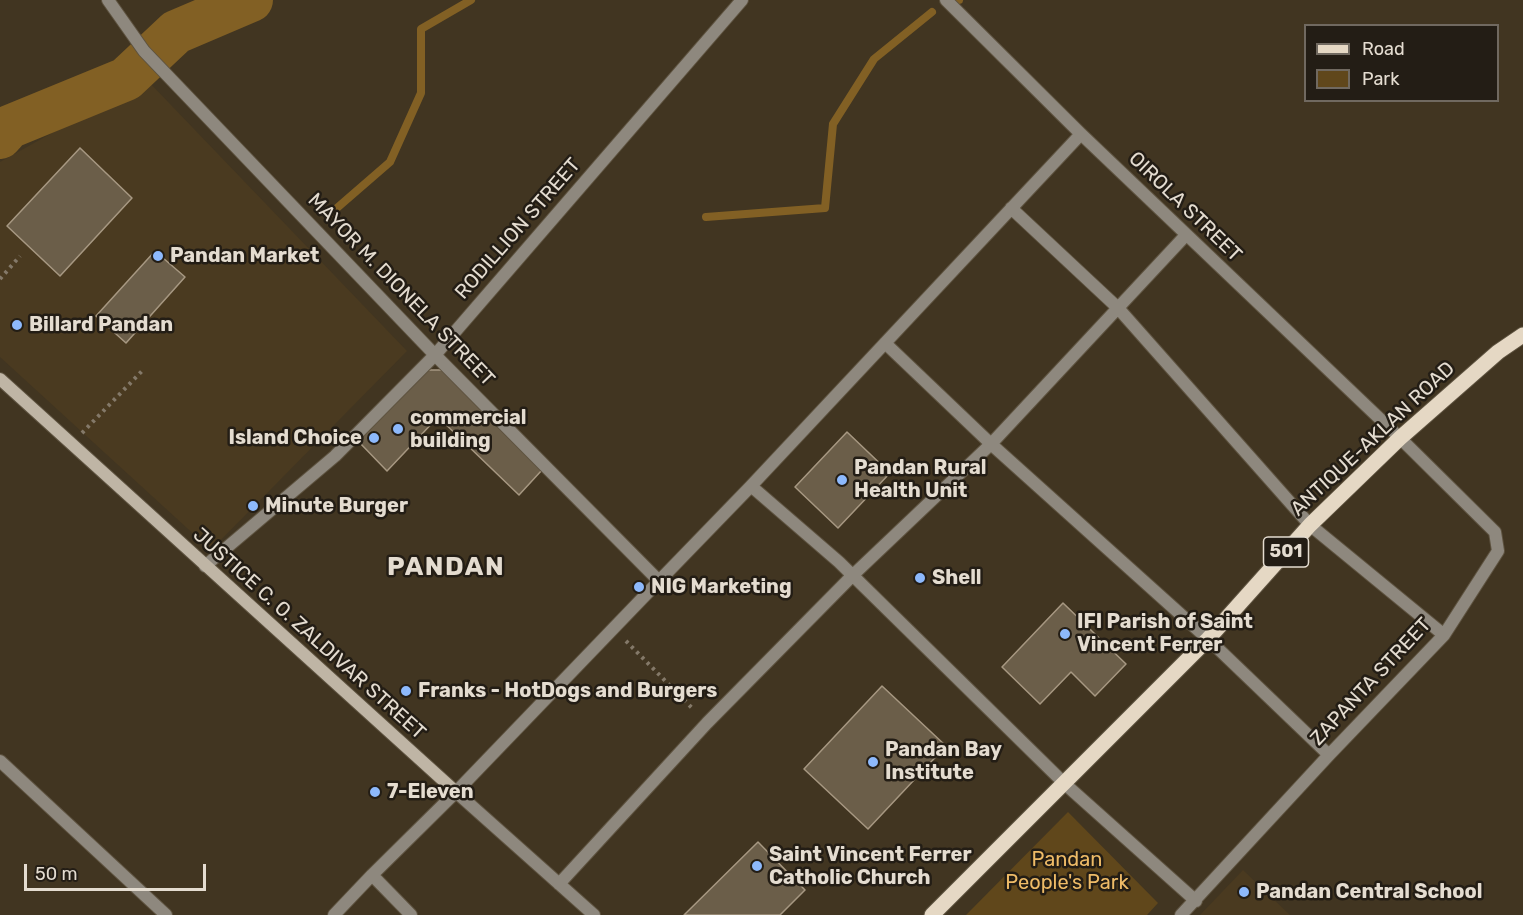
<!DOCTYPE html>
<style>
body{margin:0}
#map{position:relative;width:1523px;height:915px;overflow:hidden;background:#413521;font-family:Rubik,sans-serif}
canvas{display:block}
.legend{position:absolute;left:1304px;top:24px;width:195px;height:78px;box-sizing:border-box;background:#231d15;border:2px solid #706960;margin:0;padding:8px 10px;list-style:none;font-size:18px;color:#e4dcd0}
.legend li{display:flex;align-items:center;gap:12px;height:30px}
.legend b{width:30px;border:2px solid #706960}
.scale{position:absolute;left:24px;top:864px;width:182px;height:27px;box-sizing:border-box;border:3px solid #e4dcd0;border-top:0;padding-left:8px;font-size:18px;line-height:21px;white-space:nowrap;color:#e4dcd0;-webkit-text-stroke:4px #231d15;paint-order:stroke}
</style>
<div id="map">
<canvas width="1523" height="915"></canvas>
<ul class="legend">
<li><b style="height:8px;background:#e5d8c4"></b>Road</li>
<li><b style="height:16px;background:#60471b"></b>Park</li>
</ul>
<div class="scale">50 m</div>
</div>
<script>
const g = document.querySelector('canvas').getContext('2d');
g.lineJoin = 'round';
function paint(path, color) {
  g.fillStyle = color;
  g.fill(path, 'evenodd');
}
function shape(rows) {
  const path = new Path2D();
  for (const r of rows) {
    path.moveTo(r[0], r[1]);
    for (let i = 2; i < r.length; i += 2) path.lineTo(r[i], r[i + 1]);
  }
  return path;
}
function stroke(path, color, width, dash) {
  g.strokeStyle = color;
  g.lineWidth = width;
  g.lineCap = dash ? 'butt' : 'round';
  g.setLineDash(dash || []);
  g.stroke(path);
}
function drawText(font, color, halo, rows, align = 'center') {
  g.font = font + ' Rubik,sans-serif';
  g.lineWidth = 5;
  g.setLineDash([]);
  g.textBaseline = 'middle';
  g.strokeStyle = halo;
  g.fillStyle = color;
  for (const [text, x, y, turn = 0] of rows) {
    g.save();
    g.translate(x, y);
    g.rotate((+turn || 0) * Math.PI / 180);
    g.textAlign = isNaN(turn) ? turn : align;
    if (halo) g.strokeText(text, 0, 0);
    g.fillText(text, 0, 0);
    g.restore();
  }
}
const built = shape([
 [147,80,407,351,211,550,0,357,0,162],
 [1243,870,1290,915,1200,915]
]);
const green = shape([
 [1068,812,1158,903,1147,915,966,915]
]);
const stream = shape([
 [956,1,959,0],
 [330,214,390,162,421,93,421,29,471,0],
 [706,217,825,208,833,124,874,59,932,12]
]);
const river = shape([
 [0,137,9,127,126,79,176,32,251,0]
]);
const building = shape([
 [80,148,132,198,60,276,7,226,80,148],
 [155,251,185,277,126,343,96,316,155,251],
 [428,370,445,370,542,470,519,495,438,417,387,471,358,441,428,370],
 [847,432,890,473,838,528,795,487,847,432],
 [1063,603,1126,664,1095,696,1071,672,1040,704,1002,667,1063,603],
 [882,686,946,746,868,829,804,769,882,686],
 [758,842,805,890,780,915,684,915,758,842]
]);
const path = shape([
 [0,279,20,256],
 [82,433,143,370],
 [626,641,694,710]
]);
const street = shape([
 [108,0,144,51,435,355,659,581,751,486,1081,134],
 [946,0,1081,134,1400,438,1495,532,1498,551,1444,635,1329,755,1181,915],
 [1011,208,1118,308,1310,525,1444,635],
 [885,343,991,444,1208,639,1329,755],
 [751,486,839,562,1065,784,1196,901],
 [205,566,335,456,435,355,742,0],
 [0,761,166,915],
 [456,792,594,915],
 [559,884,707,723,853,575,991,444,1186,235],
 [334,915,372,875],
 [411,915,372,875,456,792,659,581]
]);
const secondary = shape([
 [0,379,456,792]
]);
const primary = shape([
 [932,915,1208,639,1310,525,1400,438,1498,352,1523,335]
]);
const markers = [
 [158,256,6,"#8db9fc"],
 [17,325,6,"#8db9fc"],
 [398,429,6,"#8db9fc"],
 [374,438,6,"#8db9fc"],
 [842,480,6,"#8db9fc"],
 [253,506,6,"#8db9fc"],
 [920,578,6,"#8db9fc"],
 [639,587,6,"#8db9fc"],
 [1065,634,6,"#8db9fc"],
 [406,691,6,"#8db9fc"],
 [873,762,6,"#8db9fc"],
 [375,792,6,"#8db9fc"],
 [757,866,6,"#8db9fc"],
 [1244,892,6,"#8db9fc"]
];
const shields = [
 [1286,552,45]
];
const shieldNames = [
 ["501",1286,552]
];
const streetNames = [
 ["OIROLA STREET",1185,207,44],
 ["RODILLION STREET",518,229,-49],
 ["MAYOR M. DIONELA STREET",401,290,46],
 ["ANTIQUE-AKLAN ROAD",1373,439,-43],
 ["JUSTICE C. O. ZALDIVAR STREET",309,634,42],
 ["ZAPANTA STREET",1371,682,-47]
];
const poiNames = [
 ["Pandan Market",170,256],
 ["Billard Pandan",29,325],
 ["commercial",410,418],
 ["building",410,441],
 ["Island Choice",362,438,"right"],
 ["Pandan Rural",854,468],
 ["Health Unit",854,491],
 ["Minute Burger",265,506],
 ["Shell",932,578],
 ["NIG Marketing",651,587],
 ["IFI Parish of Saint",1077,622],
 ["Vincent Ferrer",1077,645],
 ["Franks - HotDogs and Burgers",418,691],
 ["Pandan Bay",885,750],
 ["Institute",885,773],
 ["7-Eleven",387,792],
 ["Saint Vincent Ferrer",769,855],
 ["Catholic Church",769,878],
 ["Pandan Central School",1256,892]
];
const parkNames = [
 ["Pandan",1067,860],
 ["People's Park",1067,883]
];
const districtNames = [
 ["PANDAN",446,567]
];
paint(built, '#4a3a20');
paint(green, '#60471b');
stroke(stream, '#826024', 8);
stroke(river, '#826024', 44);
paint(building, '#6b5e49');
stroke(building, '#a79882', 1.5);
stroke(street, '#5e5340', 14);
stroke(secondary, '#5e5340', 14);
stroke(primary, '#5e5340', 17);
stroke(path, '#847969', 4, [3, 4.5]);
stroke(street, '#8e887e', 12);
stroke(secondary, '#bfb5a5', 12);
stroke(primary, '#e5d8c4', 15);
for (const [x, y, r, color] of markers) {
  const dot = new Path2D();
  dot.arc(x, y, r, 0, 2 * Math.PI);
  g.fillStyle = color;
  g.fill(dot);
  stroke(dot, '#231d15', 2);
}
for (const [x, y, w] of shields) {
  const box = new Path2D();
  box.roundRect(x - w / 2, y - 15, w, 30, 4.5);
  g.fillStyle = '#231d15';
  g.fill(box);
  stroke(box, '#e4dcd0', 1.5);
}
drawText('bold 18px', '#e4dcd0', null, shieldNames);
drawText('20px', '#e4dcd0', '#231d15', streetNames);
drawText('bold 20px', '#e4dcd0', '#231d15', poiNames, 'left');
drawText('20px', '#eebb67', '#231d15', parkNames);
g.letterSpacing = '1.5px';
drawText('bold 26px', '#e4dcd0', '#231d15', districtNames);
g.letterSpacing = '0px';
</script>
